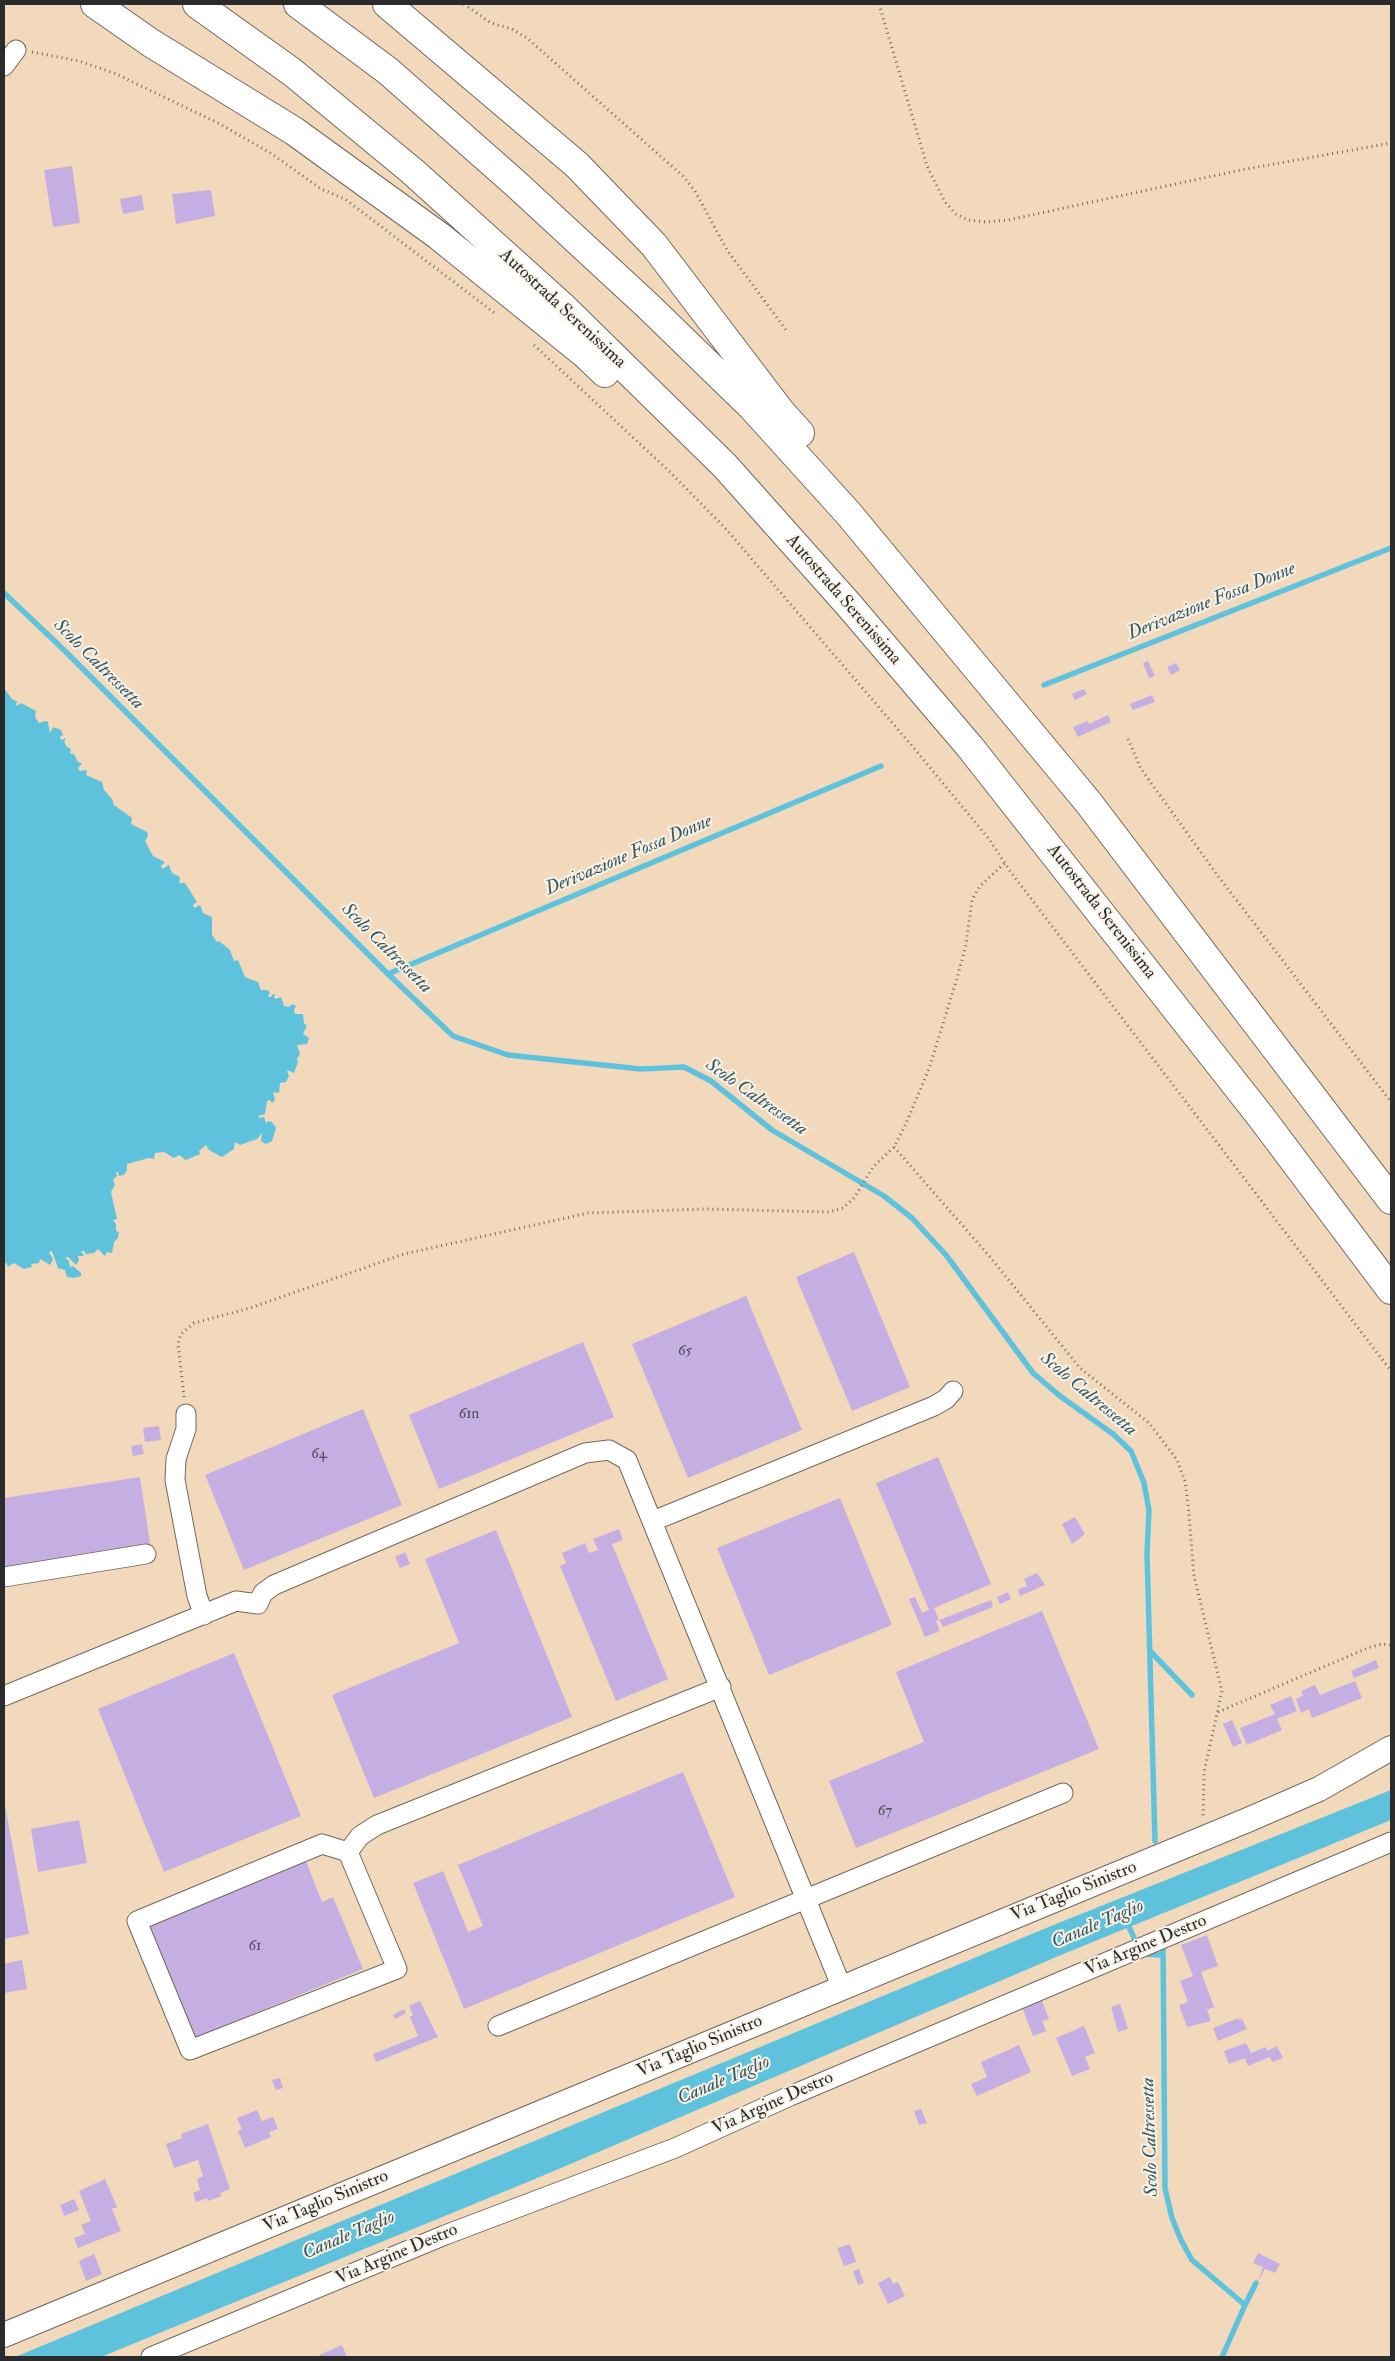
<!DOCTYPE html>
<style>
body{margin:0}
#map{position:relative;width:1395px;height:2361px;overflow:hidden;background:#f3d9bb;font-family:"IM FELL Double Pica",serif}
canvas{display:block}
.frame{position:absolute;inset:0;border:5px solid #2b2b2b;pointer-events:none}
</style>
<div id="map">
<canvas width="1395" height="2361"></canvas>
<div class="frame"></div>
</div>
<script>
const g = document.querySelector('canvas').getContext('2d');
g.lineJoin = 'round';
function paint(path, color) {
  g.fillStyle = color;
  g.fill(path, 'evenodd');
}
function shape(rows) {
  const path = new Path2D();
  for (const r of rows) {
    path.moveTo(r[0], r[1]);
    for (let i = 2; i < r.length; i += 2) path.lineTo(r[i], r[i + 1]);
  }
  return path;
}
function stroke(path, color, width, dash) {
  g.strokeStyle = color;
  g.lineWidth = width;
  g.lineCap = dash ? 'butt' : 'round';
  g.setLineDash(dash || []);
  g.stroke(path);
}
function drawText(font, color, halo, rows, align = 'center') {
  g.font = font + ' "IM FELL Double Pica",serif';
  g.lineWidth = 4;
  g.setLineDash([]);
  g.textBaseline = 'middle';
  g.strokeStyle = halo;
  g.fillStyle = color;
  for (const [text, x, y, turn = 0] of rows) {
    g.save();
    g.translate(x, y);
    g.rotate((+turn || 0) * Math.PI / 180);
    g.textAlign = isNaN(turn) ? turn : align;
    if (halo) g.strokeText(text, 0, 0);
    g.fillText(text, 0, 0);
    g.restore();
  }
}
const water = shape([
 [4,688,12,699,18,702,16,703,17,706,21,703,36,711,35,717,39,723,46,721,48,722,50,733,53,727,61,730,63,735,60,737,61,740,66,738,64,742,67,747,71,749,70,753,75,755,77,761,82,764,78,768,80,771,87,770,86,775,102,782,104,790,112,799,114,805,132,818,131,824,147,832,148,836,145,841,153,856,165,862,161,866,162,869,169,865,172,873,180,877,179,883,185,883,197,902,193,905,194,908,200,905,203,913,212,917,212,935,217,942,219,941,230,950,234,961,238,960,245,977,258,982,261,990,267,990,270,992,268,997,271,997,273,994,276,995,274,996,275,999,281,997,284,1006,288,1007,293,1004,296,1006,294,1010,295,1014,303,1014,304,1024,307,1025,303,1034,309,1038,307,1044,297,1045,300,1054,297,1059,298,1062,294,1073,287,1070,289,1076,286,1082,280,1083,279,1093,273,1092,275,1100,272,1103,270,1100,267,1101,265,1114,258,1116,260,1118,264,1117,266,1123,268,1121,272,1122,276,1128,272,1141,266,1144,261,1141,262,1133,257,1139,240,1145,235,1142,234,1149,222,1157,209,1150,206,1145,199,1151,200,1154,186,1160,179,1155,174,1158,164,1152,155,1153,154,1159,149,1158,127,1164,127,1170,124,1175,119,1176,118,1172,116,1172,117,1176,113,1180,115,1185,111,1192,117,1219,113,1220,116,1224,116,1231,119,1232,118,1238,114,1242,112,1253,107,1252,105,1256,98,1249,94,1253,86,1254,84,1251,81,1251,84,1256,78,1256,79,1260,76,1265,68,1257,65,1258,69,1261,70,1267,73,1266,81,1273,81,1276,74,1278,67,1277,65,1270,58,1268,52,1251,49,1252,53,1259,50,1265,40,1259,39,1263,31,1264,32,1267,24,1269,14,1263,8,1267,6,1262,4,1267],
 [1391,1790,1391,1820,1061,1955,535,2179,101,2357,15,2357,1051,1926]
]);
const stream = shape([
 [4,593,64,650,388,974,453,1036,508,1055,641,1069,684,1067,711,1081,772,1130,884,1196,912,1218,946,1255,1033,1373,1060,1396,1113,1434,1131,1451,1144,1483,1149,1510,1147,1553,1155,1841],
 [1044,685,1391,548],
 [388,974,881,766],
 [1151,1652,1192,1695],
 [1127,1922,1134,1938],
 [1163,1942,1165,2188,1172,2218,1181,2240,1192,2260,1245,2305,1222,2357],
 [1140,1954,1163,1955],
 [1245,2305,1256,2283]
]);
const building = shape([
 [72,166,80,223,53,227,44,170],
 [211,190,215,216,176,224,172,194],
 [142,195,144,210,123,214,120,199],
 [1148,661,1155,676,1149,678,1143,663],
 [1176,663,1180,670,1171,675,1167,667],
 [1084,689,1087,694,1075,700,1072,694],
 [1152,695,1155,702,1133,710,1130,704],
 [1108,715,1111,722,1078,737,1073,727,1088,721,1089,724],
 [854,1252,910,1387,852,1411,796,1277],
 [746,1296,802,1430,688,1478,632,1344],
 [583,1342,614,1417,439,1489,409,1415],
 [363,1409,402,1505,244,1570,205,1475],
 [159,1426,161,1440,145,1442,143,1428],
 [142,1444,144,1454,133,1456,131,1446],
 [938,1457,991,1584,934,1608,939,1620,991,1600,993,1607,943,1627,939,1620,936,1621,940,1631,925,1637,909,1599,915,1597,922,1613,929,1610,876,1483],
 [140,1477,151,1550,4,1573,4,1498],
 [840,1498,892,1625,769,1675,717,1548],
 [1075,1517,1085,1534,1072,1544,1062,1524],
 [619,1529,623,1540,612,1544,668,1679,616,1701,560,1566,566,1563,562,1553,585,1543,589,1553,598,1550,593,1539],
 [496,1530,572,1717,374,1798,332,1695,459,1643,425,1559],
 [405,1552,410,1564,400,1568,395,1557],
 [1037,1573,1045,1585,1020,1596,1018,1589,1027,1586,1024,1579],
 [1008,1592,1011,1599,1000,1604,997,1597],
 [1042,1611,1099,1749,856,1848,829,1781,924,1742,896,1672],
 [234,1653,301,1816,164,1872,98,1709],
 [1376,1660,1379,1668,1354,1678,1351,1671],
 [1355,1681,1362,1698,1312,1718,1309,1709,1301,1713,1296,1699,1303,1696,1301,1691,1315,1685,1320,1695],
 [1291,1696,1297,1711,1277,1719,1282,1730,1247,1745,1240,1728,1275,1714,1270,1705],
 [1232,1720,1242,1743,1233,1747,1223,1724],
 [683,1772,735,1897,464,2009,413,1883,443,1871,468,1932,483,1926,458,1865],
 [4,1800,29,1934,4,1939],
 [79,1820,87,1863,38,1872,31,1829],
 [306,1861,322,1902,333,1897,363,1969,194,2038,148,1925],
 [1207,1935,1218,1966,1201,1972,1214,2007,1207,2010,1211,2021,1187,2027,1179,2005,1188,2002,1180,1981,1193,1976,1181,1945],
 [22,1960,27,1989,4,1993,4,1964],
 [1040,1996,1049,2019,1042,2021,1046,2031,1033,2036,1021,2004],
 [420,2001,438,2037,376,2062,373,2054,418,2036,410,2017,413,2015,409,2006],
 [1120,2004,1128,2029,1118,2032,1111,2007],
 [404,2009,406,2013,395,2019,393,2015],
 [1239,2018,1239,2020,1242,2019,1247,2029,1218,2041,1213,2028],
 [1084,2026,1095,2053,1085,2057,1090,2069,1072,2076,1056,2038],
 [1246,2043,1251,2053,1266,2047,1267,2051,1277,2046,1283,2058,1272,2062,1270,2057,1248,2066,1245,2058,1229,2064,1224,2051],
 [1019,2045,1031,2072,977,2096,971,2084,987,2077,981,2062],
 [280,2078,283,2088,276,2090,272,2080],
 [921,2109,927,2123,919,2125,914,2111],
 [257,2110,262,2121,273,2117,278,2129,269,2132,271,2137,245,2148,238,2131,242,2129,237,2118],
 [208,2124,230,2189,220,2193,222,2196,208,2201,207,2198,196,2202,193,2193,200,2190,197,2179,203,2176,198,2160,174,2168,166,2144,182,2138,181,2134],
 [105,2179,117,2207,112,2209,121,2231,78,2248,74,2238,85,2234,81,2225,91,2221,79,2191],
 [74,2199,79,2210,64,2216,60,2205],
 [850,2244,856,2262,844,2266,837,2248],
 [1258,2253,1280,2264,1275,2273,1265,2269,1258,2281,1263,2267,1253,2263],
 [94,2254,102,2274,86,2281,79,2261],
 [859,2269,864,2283,858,2285,853,2271],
 [890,2277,893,2284,898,2282,905,2296,888,2304,878,2283],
 [342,2345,347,2357,320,2357,319,2355]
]);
const path = shape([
 [464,4,491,23,512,29,527,38,684,177,695,191,727,250,786,330],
 [879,4,927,166,945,202,956,214,968,220,986,222,1008,220,1241,170,1391,143],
 [32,52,79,61,114,73,218,123,272,154,321,189,345,199,496,314],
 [534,345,670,472,726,529,913,747,989,839,1010,871,1391,1371],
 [1128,739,1141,769,1218,876,1391,1102],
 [894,1147,990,1257,1080,1368,1149,1423,1177,1460,1185,1481,1188,1503,1194,1576,1222,1691,1204,1772,1203,1818],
 [184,1397,178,1344,181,1334,194,1323,250,1308,404,1254,588,1213,705,1209,829,1212,843,1208,854,1198,873,1167,894,1147,904,1128,929,1069,957,978,966,945,972,900,980,886,1005,863],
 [1218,1712,1368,1648,1381,1644,1391,1645]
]);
const minor = shape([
 [4,66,16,50],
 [186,1414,186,1429,176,1459,175,1480,197,1596,204,1615],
 [653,1521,934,1406,946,1399,953,1391],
 [4,1577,146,1554],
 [4,1696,236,1601,258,1604,263,1593,274,1585,585,1453,609,1450,627,1460,842,1988],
 [322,1844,348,1852,397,1969,190,2050,137,1921,322,1844],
 [348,1852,360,1836,377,1825,721,1687],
 [498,2026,1063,1793],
 [151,2357,445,2235,675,2148,790,2096,1391,1842]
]);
const major = shape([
 [4,2335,1250,1819,1319,1789,1391,1748]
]);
const highway = shape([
 [95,4,151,43,294,131,439,236,585,354,605,373],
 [197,4,292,72,412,171,564,308,725,466,848,604,970,747,1261,1117,1391,1290],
 [298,4,388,71,515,183,648,306,752,407,848,513,1088,802,1391,1200],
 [387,4,577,165,654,245,781,412,800,433]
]);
const numberNames = [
 ["65",685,1352],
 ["61n",469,1415],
 ["64",319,1455],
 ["67",885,1812],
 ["61",255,1947]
];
const streetNames = [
 ["Autostrada Serenissima",562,309,43],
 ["Autostrada Serenissima",843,600,49],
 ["Autostrada Serenissima",1101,912,52],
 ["Via Taglio Sinistro",1074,1892,-22],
 ["Via Argine Destro",1146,1946,-23],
 ["Via Taglio Sinistro",700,2047,-23],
 ["Via Argine Destro",773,2104,-24],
 ["Via Taglio Sinistro",326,2202,-23],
 ["Via Argine Destro",397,2255,-23]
];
const waterNames = [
 ["Derivazione Fossa Donne",1212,602,-22],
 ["Scolo Caltressetta",98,665,45],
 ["Derivazione Fossa Donne",629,856,-23],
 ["Scolo Caltressetta",386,949,45],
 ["Scolo Caltressetta",756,1098,35],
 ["Scolo Caltressetta",1088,1395,40],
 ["Canale Taglio",1098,1925,-23],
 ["Canale Taglio",724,2081,-23],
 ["Scolo Caltressetta",1151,2137,-92],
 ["Canale Taglio",349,2236,-23]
];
paint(water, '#5fc2dd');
stroke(stream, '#5fc2dd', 5.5);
paint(building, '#c5afe2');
stroke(minor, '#71685d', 21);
stroke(major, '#71685d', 26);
stroke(highway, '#71685d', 30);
stroke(path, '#71685d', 3, [1, 4]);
stroke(minor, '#fff', 19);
stroke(major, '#fff', 24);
stroke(highway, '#fff', 28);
drawText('15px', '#524c59', null, numberNames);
drawText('18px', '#2b2b2b', '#f7f3e8', streetNames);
drawText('italic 19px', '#3b5860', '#f7f3e8', waterNames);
</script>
